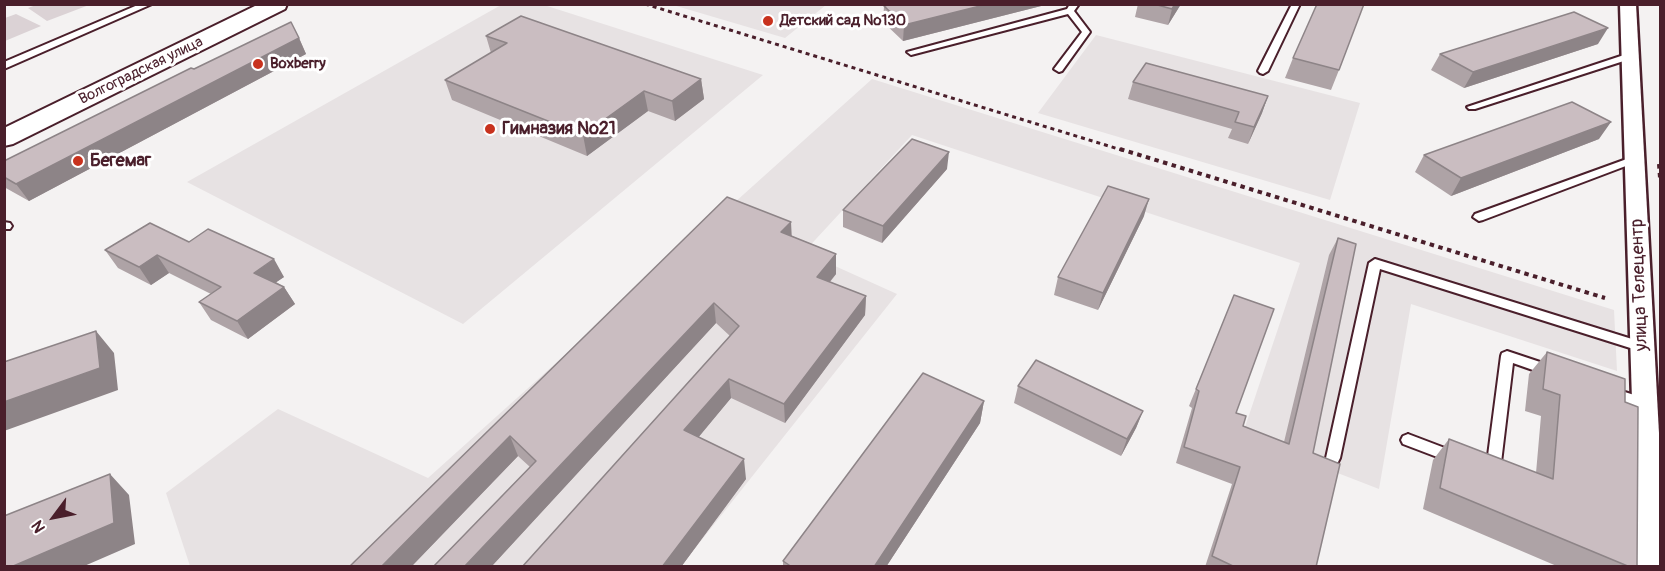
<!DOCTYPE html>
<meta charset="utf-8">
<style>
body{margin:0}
#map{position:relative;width:1665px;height:571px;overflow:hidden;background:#f4f2f2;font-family:Pangolin,sans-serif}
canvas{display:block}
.frame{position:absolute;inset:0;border:6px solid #4a1f2b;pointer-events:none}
.north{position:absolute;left:24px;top:487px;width:60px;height:60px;-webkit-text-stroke:4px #fff;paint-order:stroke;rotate:238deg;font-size:16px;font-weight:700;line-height:24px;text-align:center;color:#4a1f2b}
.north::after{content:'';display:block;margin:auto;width:21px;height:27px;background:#4a1f2b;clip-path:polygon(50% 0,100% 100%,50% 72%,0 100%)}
</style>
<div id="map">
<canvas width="1665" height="571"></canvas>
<div class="frame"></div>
<div class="north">N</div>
</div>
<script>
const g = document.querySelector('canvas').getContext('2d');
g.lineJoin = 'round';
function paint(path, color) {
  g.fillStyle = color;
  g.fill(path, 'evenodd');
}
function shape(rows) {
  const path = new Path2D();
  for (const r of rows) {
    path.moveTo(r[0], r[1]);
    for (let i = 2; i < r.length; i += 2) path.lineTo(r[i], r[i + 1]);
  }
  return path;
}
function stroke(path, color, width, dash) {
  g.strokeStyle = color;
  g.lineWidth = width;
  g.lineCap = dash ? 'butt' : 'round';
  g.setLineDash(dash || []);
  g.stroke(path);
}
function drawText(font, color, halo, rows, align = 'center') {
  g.font = font + ' Pangolin,sans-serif';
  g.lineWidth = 6;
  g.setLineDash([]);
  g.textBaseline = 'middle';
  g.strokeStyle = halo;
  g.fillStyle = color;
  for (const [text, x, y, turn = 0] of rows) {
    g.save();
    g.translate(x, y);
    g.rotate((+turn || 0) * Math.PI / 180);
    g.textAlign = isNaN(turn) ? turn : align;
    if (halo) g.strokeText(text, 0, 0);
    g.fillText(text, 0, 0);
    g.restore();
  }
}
const built = shape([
 [501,5,544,5,763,75,463,324,187,182],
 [673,5,826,4,826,5,785,38],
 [1096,35,1360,103,1330,200,1038,113],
 [872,79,1614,310,1617,371,1411,304,1379,489,1242,436,1300,263,912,135,804,252,897,294,681,566,190,566,166,493,278,409,428,478]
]);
const green = shape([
 [36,5,36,4,89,5,47,21,28,8],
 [16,14,41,26,5,41,5,18]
]);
const pathFar1 = shape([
 [645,4,1125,151]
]);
const path = shape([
 [1120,149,1605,298],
 [1659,164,1660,178]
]);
const lane = shape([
 [140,4,152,4,4,69,4,62,140,4],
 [1070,4,1079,4,1074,11,1090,32,1062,71,1059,72,1054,69,1082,32,1068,14,911,55,907,52,1067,9,1070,4],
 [1292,4,1300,4,1268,71,1263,74,1260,73,1258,71,1292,4],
 [1630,53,1633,54,1633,58,1475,109,1469,109,1467,107,1630,53],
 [1635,156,1639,157,1640,159,1639,161,1483,220,1479,221,1473,217,1475,214,1635,156],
 [4,222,10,223,12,226,10,229,4,229,4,222],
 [1375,259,1648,344,1649,347,1648,350,1643,352,1380,269,1340,458,1338,462,1333,464,1328,462,1326,458,1369,263,1375,259],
 [1507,351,1555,367,1557,371,1555,375,1550,376,1513,363,1500,471,1498,475,1493,477,1488,475,1486,471,1501,356,1502,353,1507,351],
 [1609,387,1650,400,1652,404,1650,408,1645,409,1604,396,1602,392,1604,388,1609,387],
 [1408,434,1458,453,1460,457,1458,461,1453,463,1403,444,1401,440,1403,436,1408,434]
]);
const street = shape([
 [1620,4,1636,4,1660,452,1660,566,1637,566,1620,4]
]);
const secondary = shape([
 [259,4,287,4,285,9,13,144,4,146,4,128,259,4]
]);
const wall = shape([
 [892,4,1049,4,903,41,883,22,884,6],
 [1138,4,1181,4,1168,25,1135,17],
 [486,36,701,79,704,99,675,121,648,111,587,156,452,100,445,80,491,53],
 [299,38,306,54,29,201,4,187,4,161,194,69],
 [1598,44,1464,88,1431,70,1440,54],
 [1293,58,1339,70,1331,90,1285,78],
 [1133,82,1268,96,1262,113,1248,144,1228,138,1232,129,1128,99],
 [1599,139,1451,196,1415,172,1424,155],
 [947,169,882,243,843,227,843,210],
 [727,197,792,236,836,254,836,274,830,282,866,296,865,315,785,423,731,398,698,437,746,479,681,567,522,567,730,336,716,323,491,567,433,567,530,467,518,456,411,567,349,567],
 [1144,216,1098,310,1054,295,1058,277],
 [1338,238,1313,453,1316,567,1205,567,1232,484,1176,463,1192,408,1189,406,1234,295,1236,413,1243,426,1284,442,1329,255],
 [189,242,284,277,276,282,284,287,295,304,248,339,211,320,199,302,211,294,169,273,151,285,118,268,105,250],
 [1547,352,1625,402,1637,567,1559,567,1423,509,1433,460,1449,439,1536,473,1541,416,1525,411,1529,374],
 [1018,386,1143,411,1136,428,1121,456,1014,403],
 [984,401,980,423,886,567,783,567,783,561]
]);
const shadedWall = shape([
 [988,4,1049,4,903,41,904,25],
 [1175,4,1181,4,1168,25,1172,9],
 [1608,28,1598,44,1464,88,1473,72],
 [299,38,306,54,29,201,16,184],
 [701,79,704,99,675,121,672,101],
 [644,91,648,111,587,156,583,135],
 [1268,96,1262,113,1248,144,1254,127],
 [1611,122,1599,139,1451,196,1461,178],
 [949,152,947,169,882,243,883,226],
 [1149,199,1144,216,1098,310,1103,293],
 [791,222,792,241,781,232],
 [836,254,836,274,817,297,817,277],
 [157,255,169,273,151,285,139,267],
 [274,259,284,277,265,290,254,273],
 [284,287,295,304,248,339,237,321],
 [866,296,865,315,785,423,784,404],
 [714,303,716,323,491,567,464,567],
 [96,331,114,353,118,390,4,431,4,402],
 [729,379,731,398,688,450,684,430],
 [984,401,980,423,886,567,874,567],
 [1143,411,1136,428,1121,456,1127,439],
 [510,436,518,456,411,567,381,567],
 [744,459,746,479,681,567,662,567],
 [110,474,129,495,135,544,82,567,11,567]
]);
const building = shape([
 [892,4,988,4,904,25,884,6,892,4],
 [1154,4,1175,4,1172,9,1154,4],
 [1317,4,1364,4,1339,70,1293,58,1317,4],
 [1574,12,1608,28,1473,72,1440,54,1574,12],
 [521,16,701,79,672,101,644,91,583,135,445,80,507,43,486,36,521,16],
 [291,22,299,38,16,184,4,177,4,161,191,68,194,69,291,22],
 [1146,63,1268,96,1254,127,1235,122,1239,112,1133,82,1146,63],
 [1572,102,1611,122,1461,178,1424,155,1572,102],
 [912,139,949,152,883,226,843,210,912,139],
 [1108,186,1149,199,1103,293,1058,277,1108,186],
 [727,197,791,222,781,232,836,254,817,277,866,296,784,404,729,379,684,430,744,459,662,567,522,567,739,326,714,303,464,567,433,567,536,461,510,436,381,567,349,567,727,197],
 [150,223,189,242,208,229,274,259,254,273,284,287,237,321,199,302,221,287,157,255,139,267,105,250,150,223],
 [1338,238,1356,244,1313,453,1340,464,1316,567,1235,567,1212,556,1240,467,1184,447,1199,391,1196,389,1234,295,1274,309,1236,413,1246,416,1243,426,1289,444,1338,238],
 [96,331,100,368,4,402,4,362,96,331],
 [1547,352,1625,379,1625,402,1638,407,1637,567,1630,567,1440,488,1449,439,1553,479,1560,395,1543,389,1547,352],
 [1036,360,1143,411,1127,439,1018,386,1036,360],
 [923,373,984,401,874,567,792,567,783,561,923,373],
 [110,474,114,523,11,567,4,567,4,516,110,474]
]);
const markers = [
 [768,21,6,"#c8321e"],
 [258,64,6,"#c8321e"],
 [490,129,6,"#c8321e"],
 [78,161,6,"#c8321e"]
];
const farPoinames = [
 ["Детский сад №130",780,21],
 ["Boxberry",270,64]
];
const farStreetnames = [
 ["Волгоградская улица",141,71,-26]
];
const poiNames = [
 ["Гимназия №21",502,129],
 ["Бегемаг",90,161]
];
const streetNames = [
 ["улица Телецентр",1640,285,-92]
];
paint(built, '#e7e2e3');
paint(green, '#dbd2d5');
stroke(lane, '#4a1f2b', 4);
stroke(street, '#4a1f2b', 5);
stroke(secondary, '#4a1f2b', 4);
stroke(pathFar1, '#4a1f2b', 3, [4, 4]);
stroke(path, '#4a1f2b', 4, [4.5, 4.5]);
paint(lane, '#fff');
paint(street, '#fff');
paint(secondary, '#fff');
paint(wall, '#aea3a6');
paint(shadedWall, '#8d8487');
paint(building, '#cabdc1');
stroke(building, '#8d8487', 1.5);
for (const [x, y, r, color] of markers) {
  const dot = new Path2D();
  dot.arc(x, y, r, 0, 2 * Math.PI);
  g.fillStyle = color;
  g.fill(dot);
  stroke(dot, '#fff', 2);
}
drawText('bold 15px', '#4a1f2b', '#fff', farPoinames, 'left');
drawText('15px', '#4a1f2b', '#fff', farStreetnames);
drawText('bold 18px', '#4a1f2b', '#fff', poiNames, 'left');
drawText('18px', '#4a1f2b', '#fff', streetNames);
</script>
